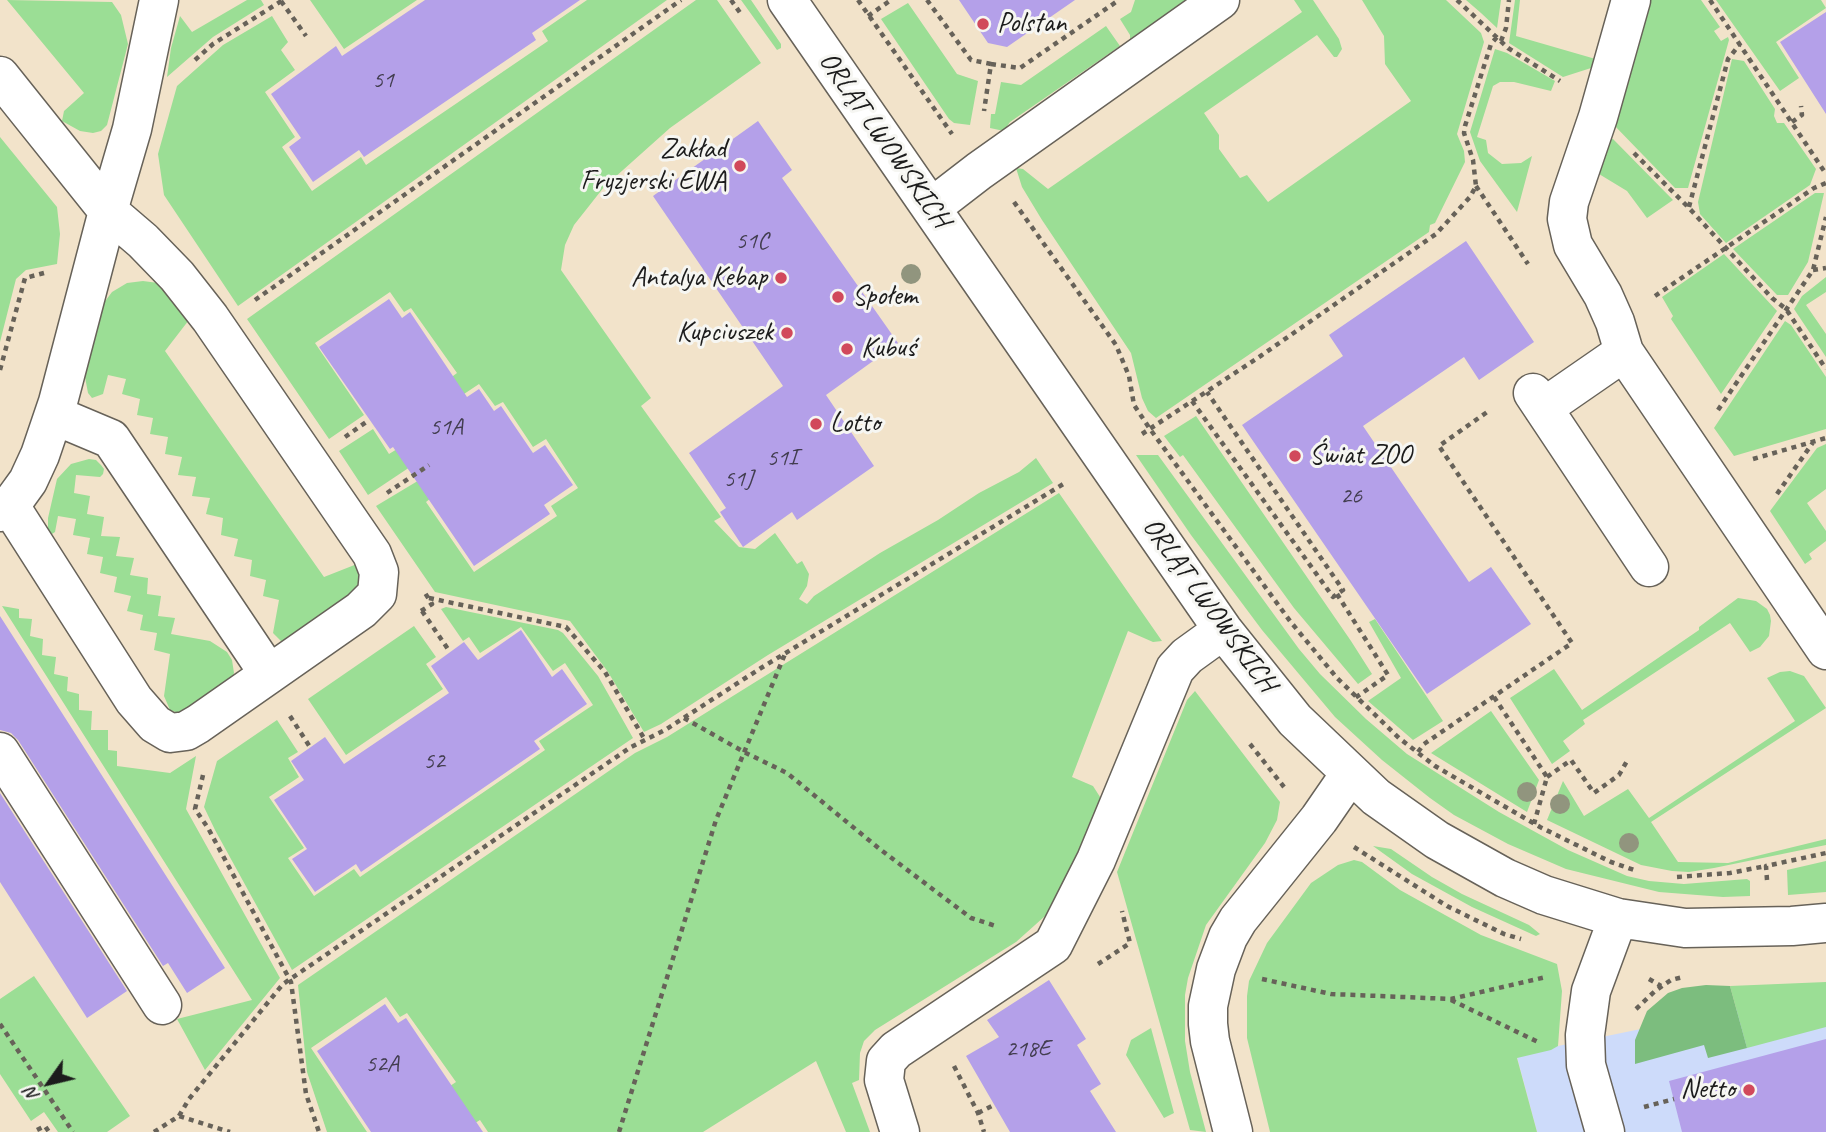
<!DOCTYPE html>
<meta charset="utf-8">
<style>
body{margin:0}
#map{position:relative;width:1826px;height:1132px;overflow:hidden;background:#f2e3ca;font-family:Caveat,sans-serif}
canvas{display:block}
.north{position:absolute;left:14px;top:1048px;width:70px;height:70px;-webkit-text-stroke:5px #f6f6f2;paint-order:stroke;rotate:236deg;font-size:19px;font-weight:700;line-height:28px;text-align:center;color:#1c1c1c}
.north::after{content:'';display:block;margin:auto;width:24px;height:32px;background:#1c1c1c;clip-path:polygon(50% 0,100% 100%,50% 72%,0 100%)}
</style>
<div id="map">
<canvas width="1826" height="1132"></canvas>
<div class="north">N</div>
</div>
<script>
const g = document.querySelector('canvas').getContext('2d');
g.lineJoin = 'round';
function paint(path, color) {
  g.fillStyle = color;
  g.fill(path, 'evenodd');
}
function shape(rows) {
  const path = new Path2D();
  for (const r of rows) {
    path.moveTo(r[0], r[1]);
    for (let i = 2; i < r.length; i += 2) path.lineTo(r[i], r[i + 1]);
  }
  return path;
}
function stroke(path, color, width, dash) {
  g.strokeStyle = color;
  g.lineWidth = width;
  g.lineCap = dash ? 'butt' : 'round';
  g.setLineDash(dash || []);
  g.stroke(path);
}
function drawText(font, color, halo, rows, align = 'center') {
  g.font = font + ' Caveat,sans-serif';
  g.lineWidth = 6;
  g.setLineDash([]);
  g.textBaseline = 'middle';
  g.strokeStyle = halo;
  g.fillStyle = color;
  for (const [text, x, y, turn = 0] of rows) {
    g.save();
    g.translate(x, y);
    g.rotate((+turn || 0) * Math.PI / 180);
    g.textAlign = isNaN(turn) ? turn : align;
    if (halo) g.strokeText(text, 0, 0);
    g.fillText(text, 0, 0);
    g.restore();
  }
}
const built = shape([
 [1826,991,1826,1132,1537,1132,1517,1057,1558,1046]
]);
const green = shape([
 [7,0,112,2,121,15,128,44,107,125,101,131,93,133,80,131,62,121,64,111,84,93],
 [247,0,261,0,264,5,213,37,167,77,171,48,180,16,192,32],
 [310,0,417,0,344,49],
 [587,0,667,0,238,306,164,195,158,154,177,86,223,45,272,16,288,42,281,50,295,70,265,92,295,137,282,147,312,191,361,157,366,165,548,41,542,31],
 [696,0,717,0,761,63,670,128,604,187,574,225,565,245,561,270,651,398,641,406,721,517,714,521,739,547,755,549,775,533,797,564,802,561,809,574,807,586,799,599,807,604,814,596,880,553,938,520,979,493,1019,472,1036,458,1053,483,768,655,661,724,644,732,608,672,570,621,435,592,376,506,431,473,442,489,426,502,474,572,557,516,551,506,578,488,546,439,533,447,503,402,495,406,479,384,461,396,449,379,457,373,411,308,404,312,390,292,315,343,364,415,329,439,247,319],
 [741,0,751,0,781,44,781,48,777,50],
 [1135,0,1187,0,1130,39,1130,35,1120,19,1131,12],
 [1294,0,1313,0,1339,39,1342,49,1337,57,1334,57,1317,35,1204,113,1219,135,1219,149,1240,178,1247,175,1268,202,1411,101,1385,64,1384,36,1362,0,1446,0,1481,33,1484,42,1457,134,1464,151,1465,162,1435,223,1430,225,1429,232,1156,418,1148,411,1142,398,1131,353,1042,220,1022,187,1016,168,1023,169,1048,189,1302,12],
 [1466,0,1501,0,1497,28,1481,13],
 [1515,0,1520,0,1516,36,1599,60,1591,68,1563,77,1509,43],
 [1648,0,1701,0,1720,27,1714,31,1721,41,1728,37,1729,40,1688,188,1675,188,1611,122],
 [1716,0,1821,0,1826,8,1776,42,1799,78,1780,91],
 [908,3,957,74,978,81,970,125,954,123,949,119,881,19],
 [1106,26,1120,46,1010,122,1004,131,990,128,991,114,995,114,1001,82,1021,85],
 [1495,49,1507,53,1555,81,1551,91,1514,82,1500,82,1493,86,1477,137,1486,140,1488,153,1502,164,1521,163,1532,156,1517,212,1480,161,1470,132],
 [1732,59,1744,61,1775,109,1774,116,1777,123,1784,123,1816,169,1810,185,1726,243,1700,214,1698,202],
 [0,137,57,207,60,234,57,264,26,270,16,279,0,342],
 [1607,138,1613,139,1673,200,1647,218,1627,191,1599,174,1598,170],
 [1815,193,1824,193,1808,262,1788,295,1777,295,1733,249],
 [1724,254,1777,311,1721,394,1671,319,1673,316,1662,297],
 [1826,277,1826,292,1806,305,1826,334,1826,357,1794,309,1802,296],
 [143,281,158,283,192,316,165,351,324,577,357,564,361,566,360,588,282,642,273,633,279,600,263,596,266,580,250,576,252,560,234,556,238,539,221,535,223,518,206,514,210,498,192,496,196,477,178,475,182,457,165,454,168,437,150,434,153,418,137,415,140,399,122,394,126,379,108,375,103,394,92,398,88,393,85,377,103,304,112,292,127,283],
 [1785,321,1791,325,1826,377,1826,429,1734,456,1714,428],
 [1196,416,1351,641,1372,674,1358,684,1294,608,1183,455,1180,457,1164,436],
 [373,429,389,454,410,441,422,459,368,495,339,451],
 [1826,444,1826,489,1807,503,1826,531,1826,541,1809,554,1812,559,1805,564,1770,511,1817,448],
 [1136,455,1158,455,1299,649,1320,674,1366,719,1407,754,1499,812,1568,850,1627,876,1649,881,1684,884,1747,879,1750,881,1750,896,1723,897,1659,892,1566,869,1508,844,1454,815,1430,798,1382,760,1335,717,1262,630,1191,535],
 [89,459,96,460,101,465,104,469,103,474,100,477,76,475,74,493,90,496,87,514,104,517,101,536,120,537,116,556,134,558,130,575,148,578,147,594,161,596,158,616,175,618,171,634,210,641,227,652,232,660,234,673,231,681,181,714,170,710,164,696,170,654,154,650,157,633,140,630,143,615,127,611,131,596,114,592,117,577,100,573,103,557,87,554,90,538,73,535,76,519,58,516,55,532,52,534,48,530,48,518,57,479,71,464],
 [1059,493,1162,641,1153,642,1128,631,1072,777,1093,786,1102,800,1054,908,1016,942,875,1030,864,1041,860,1053,859,1080,852,1083,870,1132,846,1132,816,1061,703,1132,488,1132,480,1120,472,1125,447,1088,456,1082,407,1013,400,1017,386,997,311,1048,367,1132,327,1132,307,1072,298,985,635,753,667,737],
 [1738,598,1756,601,1767,609,1770,615,1771,621,1769,636,1760,647,1750,652,1730,623,1583,720,1585,724,1563,741,1570,751,1552,764,1510,698,1554,669,1582,710,1699,630,1699,627],
 [2,606,19,609,19,618,32,619,30,636,43,639,42,655,56,657,54,674,68,677,67,691,79,694,79,710,92,711,91,730,108,730,108,750,117,751,117,766,170,773,196,756,186,809,280,978,205,1070,177,1019,252,1000],
 [446,607,558,630,563,633,598,676,633,738,292,970,215,830,204,807,217,761,277,720,298,752,288,758,299,777,269,797,304,848,288,858,314,896,354,869,360,877,545,750,539,741,593,705,565,663,553,671,521,627,480,653,469,637,463,641,441,609],
 [1375,619,1443,721,1413,740,1368,701,1401,678,1369,622],
 [414,626,436,657,426,664,443,689,346,755,308,699],
 [1790,671,1804,676,1826,708,1651,822,1678,862,1728,863,1826,839,1826,845,1714,868,1689,872,1672,871,1641,865,1547,820,1563,781,1584,816,1628,789,1649,818,1795,721,1767,678,1780,672],
 [1195,691,1280,802,1277,820,1265,843,1206,925,1188,978,1185,995,1185,1041,1190,1072,1206,1132,1190,1130,1117,872,1187,700],
 [1491,711,1539,780,1527,812,1431,753],
 [1373,846,1391,849,1432,877,1462,894,1529,925,1540,934,1536,936,1472,907,1412,874],
 [1354,860,1362,862,1400,890,1481,935,1557,964,1562,991,1558,1046,1551,1050,1517,1058,1537,1132,1270,1132,1247,1038,1247,996,1249,981,1267,943,1311,883,1338,865],
 [1826,861,1826,892,1788,895,1787,870],
 [34,976,130,1116,107,1132,58,1132,44,1112,31,1121,0,1074,0,999],
 [1826,982,1826,1027,1747,1048,1730,986],
 [1151,1028,1174,1113,1164,1118,1126,1055,1131,1040]
]);
const forest = shape([
 [1706,985,1730,986,1747,1048,1708,1058,1704,1045,1635,1064,1635,1040,1647,1011,1668,993,1682,988]
]);
const building = shape([
 [425,0,580,0,532,33,536,40,364,157,359,150,313,182,289,147,301,138,271,94,336,46,342,56],
 [959,0,1075,0,1007,47,988,43],
 [1826,12,1826,114,1780,42],
 [758,121,792,170,782,178,898,343,826,395,874,466,797,520,792,512,743,547,720,512,726,508,689,453,783,386,653,196],
 [1466,241,1534,342,1479,380,1464,357,1363,426,1469,582,1491,567,1531,624,1427,694,1242,425,1343,356,1329,335],
 [389,299,402,318,410,312,467,397,479,389,494,411,501,406,533,453,545,445,573,485,544,505,550,514,474,566,393,447,390,449,319,347],
 [0,616,225,968,187,993,168,963,163,966,18,740,11,733,0,730],
 [521,630,552,677,562,669,587,704,534,741,540,749,361,872,356,864,315,892,292,859,307,849,274,800,304,780,291,761,325,737,344,764,449,693,431,666,464,642,478,660],
 [0,793,127,991,87,1018,0,882],
 [1049,980,1086,1039,1077,1045,1101,1084,1090,1091,1116,1132,1010,1132,966,1056,999,1037,987,1020],
 [385,1004,398,1023,406,1018,483,1132,371,1132,317,1051],
 [1826,1039,1826,1132,1682,1132,1669,1081]
]);
const path = shape([
 [731,0,741,14],
 [858,0,952,134],
 [927,0,971,60,991,64,984,111],
 [1457,0,1508,48,1560,81],
 [1710,0,1826,174],
 [281,1,306,36],
 [868,16,891,0],
 [1501,41,1506,28,1509,0],
 [195,60,213,44,283,0],
 [991,64,1020,68,1119,0],
 [1792,122,1802,115,1801,106],
 [1634,153,1689,208,1772,298,1786,309,1826,369],
 [1476,186,1528,264],
 [1014,202,1116,345,1129,376,1134,405,1150,429,1290,621,1337,678,1399,738,1435,766,1540,827,1611,862,1637,871],
 [1689,207,1728,59,1740,44],
 [1813,270,1826,268],
 [1655,296,1814,188,1826,183],
 [255,300,681,0],
 [0,370,25,278,44,273],
 [1192,401,1333,597,1343,590,1207,392],
 [1718,410,1813,270,1826,217],
 [1142,434,1262,355,1436,234,1470,197,1476,186,1473,160,1464,133,1465,126,1491,44,1497,37],
 [345,437,369,420],
 [1753,459,1826,438],
 [387,493,429,465],
 [1777,494,1814,441],
 [1337,594,1388,675,1355,698],
 [429,598,566,627,605,672,645,740],
 [421,611,432,604,425,593],
 [422,611,450,652],
 [1494,697,1547,777,1534,824],
 [290,716,310,747],
 [684,718,744,752,787,773,881,850,971,918,996,926],
 [1250,744,1284,787],
 [1418,752,1424,744,1572,643,1439,446,1490,410],
 [203,775,195,809,208,828,291,982,306,1094,319,1132],
 [1547,777,1571,760,1594,793,1619,775,1627,761],
 [1354,847,1447,906,1504,934,1521,939],
 [1677,877,1730,873,1766,866],
 [1767,880,1766,866,1826,853],
 [1098,964,1130,943,1122,911],
 [1262,979,1331,994,1451,999,1546,977],
 [1649,979,1661,986],
 [1451,1000,1538,1042],
 [1636,1009,1655,991,1671,980,1683,977],
 [0,1024,73,1132],
 [954,1066,978,1113,984,1132],
 [1644,1107,1674,1099],
 [978,1113,994,1105],
 [179,1116,189,1099,283,984,631,747,665,730,761,668,1065,483],
 [37,1130,45,1126,49,1132],
 [154,1132,179,1116,230,1132],
 [619,1132,716,820,785,654]
]);
const minor = shape([
 [787,0,1223,630,1295,720,1376,797,1437,840,1505,878,1544,895,1618,918,1685,928,1792,926,1826,923],
 [1631,0,1598,117,1569,202,1567,219,1573,245,1603,295,1615,322,1624,352,1826,650],
 [0,76,108,211,58,402,40,455,28,481,10,506,0,512],
 [931,208,979,171,1220,0],
 [1533,393,1649,567],
 [1543,408,1624,352],
 [54,415,111,439,269,674],
 [10,506,134,700,155,724,170,733,186,731,198,724,361,610,377,594,379,572,372,554,210,318,177,276,143,241,108,211,132,129,159,0],
 [0,752,162,1005],
 [900,1132,884,1080,886,1061,896,1050,1053,945,1096,860,1175,669,1187,656,1223,630],
 [1233,1132,1210,1041,1208,1024,1208,1006,1216,969,1228,937,1238,920,1319,819,1350,774],
 [1605,1132,1586,1065,1585,1035,1591,991,1618,918]
]);
const trees = [
 [911,274],
 [1527,792],
 [1560,804],
 [1629,843]
];
const markers = [
 [983,24,7,"#d1495b"],
 [740,166,7,"#d1495b"],
 [781,278,7,"#d1495b"],
 [838,297,7,"#d1495b"],
 [787,333,7,"#d1495b"],
 [847,349,7,"#d1495b"],
 [816,424,7,"#d1495b"],
 [1295,456,7,"#d1495b"],
 [1749,1090,7,"#d1495b"]
];
const numberNames = [
 ["51",383,81],
 ["51C",752,242],
 ["51A",446,428],
 ["51I",782,459],
 ["51J",738,480],
 ["26",1351,497],
 ["52",434,762],
 ["218E",1028,1050],
 ["52A",382,1065]
];
const poiNames = [
 ["Polstan",997,24],
 ["Zakład",726,150,"right"],
 ["Fryzjerski EWA",726,182,"right"],
 ["Antalya Kebap",767,278,"right"],
 ["Społem",852,297],
 ["Kupciuszek",773,333,"right"],
 ["Kubuś",861,349],
 ["Lotto",830,424],
 ["Świat ZOO",1309,456],
 ["Netto",1735,1090,"right"]
];
const streetNames = [
 ["ORLĄT LWOWSKICH",884,140,55],
 ["ORLĄT LWOWSKICH",1209,605,54]
];
paint(built, '#cddbfa');
paint(green, '#9bde95');
paint(forest, '#7cbd7e');
paint(building, '#b4a0e9');
stroke(minor, '#676259', 41);
stroke(path, '#676259', 4.5, [5, 5]);
stroke(minor, '#fff', 38);
g.fillStyle = '#91957e';
for (const [x, y] of trees) {
  g.beginPath();
  g.arc(x, y, 10, 0, 2 * Math.PI);
  g.fill();
}
for (const [x, y, r, color] of markers) {
  const dot = new Path2D();
  dot.arc(x, y, r, 0, 2 * Math.PI);
  g.fillStyle = color;
  g.fill(dot);
  stroke(dot, '#f6f6f2', 2.5);
}
drawText('24px', '#423d4f', null, numberNames);
drawText('28px', '#1c1c1c', '#f6f6f2', poiNames, 'left');
drawText('28px', '#1c1c1c', '#f6f6f2', streetNames);
</script>
